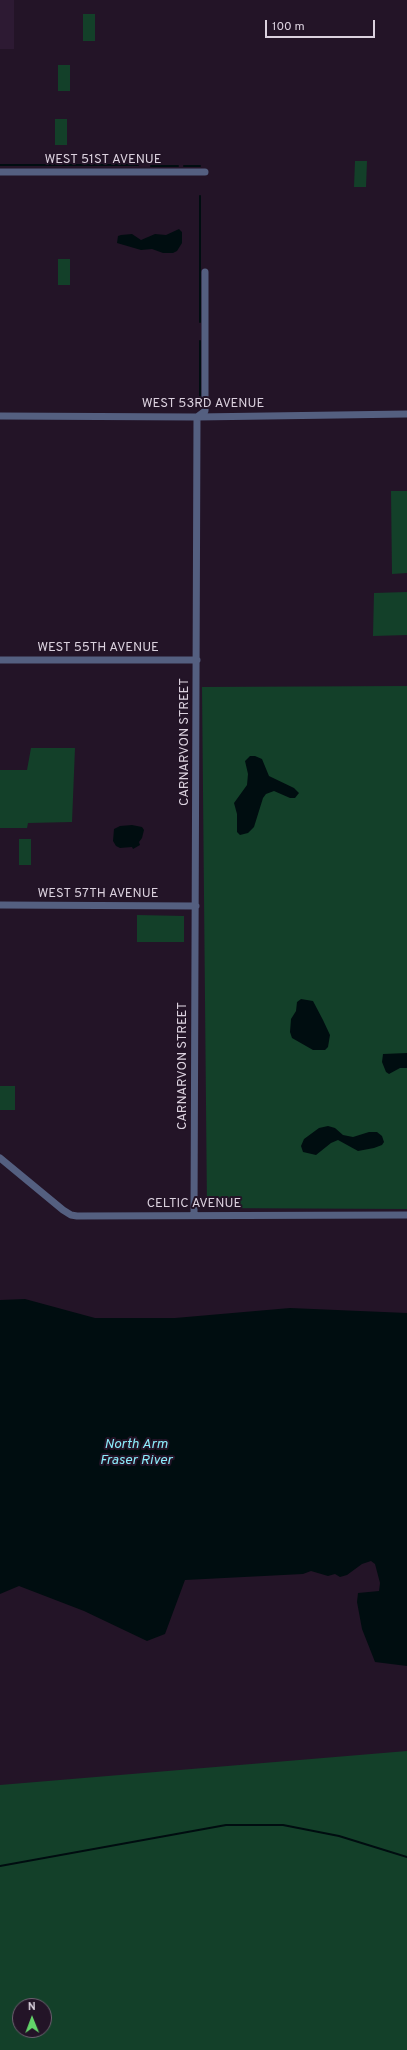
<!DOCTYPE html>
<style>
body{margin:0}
#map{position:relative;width:407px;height:2050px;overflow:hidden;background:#231427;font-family:Overpass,sans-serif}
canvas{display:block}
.north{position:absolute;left:12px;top:1998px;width:40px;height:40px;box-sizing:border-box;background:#231427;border:1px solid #6d6070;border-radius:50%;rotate:359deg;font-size:11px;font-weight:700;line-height:16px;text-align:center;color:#dbd1de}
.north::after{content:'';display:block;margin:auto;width:14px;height:18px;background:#62d469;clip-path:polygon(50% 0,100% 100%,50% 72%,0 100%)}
.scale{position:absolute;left:265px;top:20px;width:110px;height:18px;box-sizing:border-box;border:2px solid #dbd1de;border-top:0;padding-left:5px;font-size:12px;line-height:14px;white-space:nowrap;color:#dbd1de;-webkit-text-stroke:3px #231427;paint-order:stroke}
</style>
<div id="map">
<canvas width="407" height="2050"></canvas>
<div class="north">N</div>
<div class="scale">100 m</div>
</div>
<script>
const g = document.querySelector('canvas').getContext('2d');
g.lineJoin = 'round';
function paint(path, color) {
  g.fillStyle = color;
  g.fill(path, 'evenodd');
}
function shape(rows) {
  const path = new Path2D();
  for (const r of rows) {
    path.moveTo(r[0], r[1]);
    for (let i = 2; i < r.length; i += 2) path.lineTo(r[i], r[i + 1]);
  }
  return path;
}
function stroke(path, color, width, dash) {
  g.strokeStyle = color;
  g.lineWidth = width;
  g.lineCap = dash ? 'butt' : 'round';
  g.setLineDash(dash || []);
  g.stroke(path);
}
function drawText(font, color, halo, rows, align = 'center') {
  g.font = font + ' Overpass,sans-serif';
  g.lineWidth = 4;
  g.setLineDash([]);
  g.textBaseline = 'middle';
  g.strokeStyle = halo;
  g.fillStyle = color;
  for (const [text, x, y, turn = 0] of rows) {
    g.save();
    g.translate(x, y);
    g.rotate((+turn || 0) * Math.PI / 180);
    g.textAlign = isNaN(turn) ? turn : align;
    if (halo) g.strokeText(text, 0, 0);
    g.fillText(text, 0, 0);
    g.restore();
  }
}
const built = shape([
 [0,0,14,0,14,49,0,49]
]);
const green = shape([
 [83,14,95,14,95,41,83,41],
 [58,65,70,65,70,91,58,91],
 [55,119,67,119,67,145,55,145],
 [355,161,367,161,366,187,354,187],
 [58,259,70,259,70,285,58,285],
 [391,491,407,491,407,573,392,574],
 [407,592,407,635,373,636,374,593],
 [407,686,407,1209,207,1208,202,687],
 [31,748,75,748,72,822,28,823,27,828,0,828,0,770,27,770],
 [19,839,31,839,31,865,19,865],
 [137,915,184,916,184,942,137,942],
 [0,1086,15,1086,15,1110,0,1110],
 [407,1751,407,2050,0,2050,0,1785],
 [20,2006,44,2006,44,2030,20,2030]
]);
const water = shape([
 [179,229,182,232,182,243,177,251,173,253,163,253,152,249,141,250,117,243,118,236,121,235,132,234,141,240,155,234,166,235],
 [250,756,255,756,262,759,269,776,294,788,299,793,295,798,290,798,274,791,266,794,263,798,254,827,248,833,240,835,237,832,237,814,234,803,247,785,248,774,245,761],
 [132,825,142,827,144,830,142,838,139,842,140,845,133,849,132,847,120,848,116,846,113,841,114,829,120,826],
 [301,999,313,1001,323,1020,330,1035,328,1047,325,1050,313,1050,292,1038,290,1032,291,1019,296,1011,297,1002],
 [407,1053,407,1068,400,1068,389,1074,386,1072,382,1062,383,1054],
 [328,1126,335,1128,343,1135,353,1137,369,1132,377,1132,382,1136,384,1142,382,1145,374,1148,358,1151,338,1140,331,1143,316,1155,303,1152,301,1146,304,1139,319,1128],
 [25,1299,95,1318,175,1318,290,1308,407,1313,407,1666,375,1662,362,1629,357,1602,358,1593,379,1591,380,1583,375,1564,371,1561,362,1564,347,1575,340,1577,335,1574,328,1576,311,1571,303,1574,185,1580,165,1634,147,1641,84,1611,19,1586,0,1594,0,1300]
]);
const stream = shape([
 [0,165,138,165],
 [151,166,178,166],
 [184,166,200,166],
 [200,322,200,196],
 [200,401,200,341],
 [0,1866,226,1825,283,1825,339,1836,407,1857]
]);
const minor = shape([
 [0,172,205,172],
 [0,416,197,417,407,414],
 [0,660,197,660],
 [0,905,196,906],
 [0,1158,63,1210,71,1215,77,1216,407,1215],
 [194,1215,197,417,205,411,205,272]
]);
const streetNames = [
 ["WEST 51ST AVENUE",103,160],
 ["WEST 53RD AVENUE",203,404],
 ["WEST 55TH AVENUE",98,648],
 ["CARNARVON STREET",185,742,-90],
 ["WEST 57TH AVENUE",98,894],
 ["CARNARVON STREET",183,1066,-90],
 ["CELTIC AVENUE",194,1204]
];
const waterNames = [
 ["North Arm",136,1445],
 ["Fraser River",136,1461]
];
paint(built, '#2d1a33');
paint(green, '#134029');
paint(water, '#000d10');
stroke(stream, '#000d10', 2);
stroke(minor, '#545f80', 7);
drawText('13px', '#dbd1de', '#231427', streetNames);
drawText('italic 14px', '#8cebfa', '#231427', waterNames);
</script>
